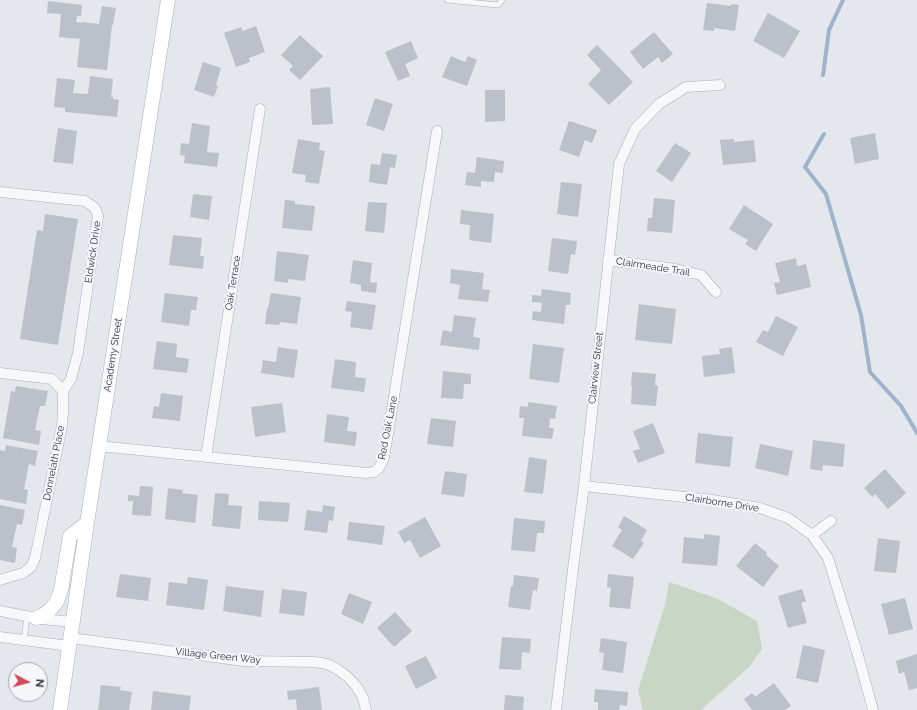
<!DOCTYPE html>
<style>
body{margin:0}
#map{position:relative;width:917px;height:710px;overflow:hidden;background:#e4e7ec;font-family:Raleway,sans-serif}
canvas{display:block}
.north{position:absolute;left:8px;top:662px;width:40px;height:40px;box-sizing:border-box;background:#f4f6f9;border:1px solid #a4a8b1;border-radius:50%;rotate:96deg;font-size:11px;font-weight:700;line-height:16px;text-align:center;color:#2b3445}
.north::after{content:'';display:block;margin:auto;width:14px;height:18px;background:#d1495b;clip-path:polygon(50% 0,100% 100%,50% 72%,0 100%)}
</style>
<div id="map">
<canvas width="917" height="710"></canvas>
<div class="north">N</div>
</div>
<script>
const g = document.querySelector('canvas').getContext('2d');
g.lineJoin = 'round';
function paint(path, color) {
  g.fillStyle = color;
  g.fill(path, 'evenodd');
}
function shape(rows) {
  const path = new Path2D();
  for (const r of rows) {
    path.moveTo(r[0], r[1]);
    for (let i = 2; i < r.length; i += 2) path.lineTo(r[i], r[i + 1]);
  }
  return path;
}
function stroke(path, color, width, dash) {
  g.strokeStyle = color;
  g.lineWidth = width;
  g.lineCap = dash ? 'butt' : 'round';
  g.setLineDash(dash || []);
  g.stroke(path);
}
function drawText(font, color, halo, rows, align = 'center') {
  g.font = font + ' Raleway,sans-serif';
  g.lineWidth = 4;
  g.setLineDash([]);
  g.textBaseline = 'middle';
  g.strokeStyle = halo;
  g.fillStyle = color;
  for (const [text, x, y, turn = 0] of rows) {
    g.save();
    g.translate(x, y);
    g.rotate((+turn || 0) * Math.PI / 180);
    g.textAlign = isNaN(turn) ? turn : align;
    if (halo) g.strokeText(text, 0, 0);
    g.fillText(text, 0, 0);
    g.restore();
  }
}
const green = shape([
 [669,582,716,598,757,621,762,649,749,667,701,710,643,710,638,690,665,605]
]);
const stream = shape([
 [823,75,829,30,843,0],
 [824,134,805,167,826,194,861,315,870,372,901,406,917,433]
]);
const building = shape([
 [48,1,82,5,81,16,77,16,76,22,82,23,82,22,99,24,102,6,116,8,113,25,112,25,107,70,77,67,80,39,59,37,61,14,47,13],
 [707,3,731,6,731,4,739,5,735,31,714,28,714,31,703,30],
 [768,13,800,31,784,58,753,41],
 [256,26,265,52,249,58,250,62,236,67,224,33,241,27,243,31],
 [654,32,673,54,662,63,658,57,643,69,630,52],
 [300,35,323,56,300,80,289,70,293,66,281,55],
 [411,41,418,58,405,64,410,76,398,81,385,52],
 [597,45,633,82,609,105,588,84,601,70,587,55],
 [451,56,465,62,468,56,477,60,467,86,442,77],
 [203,62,221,68,216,85,218,86,214,97,194,90],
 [90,76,113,79,111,97,113,97,113,99,119,100,117,117,65,112,65,108,54,107,57,78,75,80,73,93,88,94],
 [330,87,333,124,312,125,310,89],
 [485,90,505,90,505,121,485,122],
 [375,98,393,104,384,131,366,125],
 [569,121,597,130,592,143,585,140,579,157,559,150],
 [192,123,210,126,207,152,219,153,217,167,184,163,185,156,180,155,181,143,189,144],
 [58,128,77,131,73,164,53,162],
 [875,133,879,159,855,164,850,138],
 [298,139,320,143,319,150,325,151,319,184,305,182,306,175,292,173],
 [734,139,734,142,754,140,756,162,723,165,720,140],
 [675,143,691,153,672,182,656,171],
 [382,153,397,155,395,168,390,167,387,185,369,182,371,164,380,165],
 [477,157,504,161,503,173,495,172,494,182,481,181,481,187,465,185,467,172,475,173],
 [561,182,582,184,578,217,557,214],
 [193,194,212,196,209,220,190,217],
 [654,198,675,200,672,233,647,231,648,218,652,218],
 [285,200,295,201,295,204,315,206,312,231,282,228],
 [368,202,387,203,384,233,365,231],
 [744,205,773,224,756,251,745,244,748,240,729,229],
 [461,210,494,214,491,243,469,240,470,225,460,224],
 [45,214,78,219,58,345,20,339,37,230,43,231],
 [173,235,202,238,200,256,204,256,203,269,169,265],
 [552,238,577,241,575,255,571,254,568,274,548,271],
 [277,251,309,255,305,281,288,279,288,283,274,281],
 [796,258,797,266,806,264,811,287,777,295,774,283,780,282,775,263],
 [353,260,372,263,370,282,377,283,376,293,361,291,361,285,350,283],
 [451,269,484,273,482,289,490,290,488,302,458,299,460,285,450,283],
 [542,289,571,293,570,305,566,305,564,324,532,320,533,311,541,312,542,303,532,302,532,295,541,296],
 [165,293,198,297,196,310,191,310,189,326,161,322],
 [271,293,301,297,297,324,280,322,279,325,265,324,267,308,268,308],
 [347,301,376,305,372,330,350,327,352,312,345,311],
 [639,304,676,309,672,344,635,340],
 [454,315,476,318,473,337,480,338,479,350,440,345,443,330,452,332],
 [776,316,798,327,783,356,756,342,763,330,768,332],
 [157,341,177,344,176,357,189,359,187,373,153,369],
 [533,344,564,348,559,383,529,379],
 [278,347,298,350,294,378,261,373,263,360,276,362],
 [732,347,735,373,704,377,702,356,720,354,719,349],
 [335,359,356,362,355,377,366,378,364,392,331,388],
 [443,371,471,374,471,384,464,384,463,399,441,398],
 [632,372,656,374,655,385,658,386,656,406,631,404,632,386,631,386],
 [16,386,48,391,45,406,40,406,35,430,41,431,39,445,3,438,11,391,15,392],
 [161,393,183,396,180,421,152,418,154,406,159,407],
 [528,402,557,406,555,419,550,418,549,428,554,428,552,439,522,436,524,418,519,418,520,406,528,407],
 [282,403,286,432,255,437,251,407],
 [327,414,349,417,347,431,357,432,355,446,324,442],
 [431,418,456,421,453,447,427,444],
 [653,423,665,453,638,463,633,451,640,449,633,431],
 [698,433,733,437,730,467,695,463],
 [813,440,845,444,843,467,823,465,822,471,810,469],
 [760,444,793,451,788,476,755,468],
 [6,445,38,451,35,466,29,464,24,489,28,490,26,504,0,499,0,450,5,451],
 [529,457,547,460,543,494,524,492],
 [885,469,906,493,888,509,875,494,872,497,864,488],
 [445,471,467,474,464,497,441,494],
 [140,486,153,487,151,516,132,515,133,501,128,501,128,495,139,496],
 [168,488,183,490,182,493,198,495,195,523,165,519],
 [215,493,229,494,228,505,242,506,240,529,212,526],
 [259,501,290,503,288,522,258,520],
 [0,505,25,510,22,525,17,524,12,547,17,548,15,563,0,560],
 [323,505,335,507,333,521,329,520,327,533,304,530,307,510,322,512],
 [624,516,647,530,641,541,644,543,633,559,612,546,622,530,618,527],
 [425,517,441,546,420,558,410,540,404,543,398,532],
 [514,518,545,521,544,533,537,533,535,552,511,550],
 [349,522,385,526,382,545,347,540],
 [704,534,720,536,717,566,682,563,684,537,704,539],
 [878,538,900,541,896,573,874,571],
 [755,543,767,553,766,555,779,566,763,587,736,566],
 [120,574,151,578,148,601,116,597],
 [608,574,634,577,630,609,609,607,611,588,607,587],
 [514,575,539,578,537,591,533,590,530,610,508,607,511,586,513,586],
 [188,577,208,580,204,610,166,605,169,582,187,584],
 [226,586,264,591,261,617,223,611],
 [282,589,307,592,304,616,279,613],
 [802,589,806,601,801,603,807,623,788,628,778,596],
 [349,593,372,602,363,624,341,614],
 [905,598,913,629,889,635,881,604],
 [395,612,412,631,394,647,377,628],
 [502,637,531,639,530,653,522,652,521,670,499,669],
 [601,638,627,642,623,673,602,670,604,653,599,652],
 [803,645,825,650,818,683,796,678],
 [917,654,917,688,909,690,904,672,899,674,896,661],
 [426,656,437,678,416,689,405,666],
 [774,683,791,706,785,710,752,710,744,699,752,693,755,697],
 [101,685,121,687,120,690,132,692,129,710,98,710],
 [319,687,322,710,297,710,296,699,288,700,287,691],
 [595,689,628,692,627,706,620,705,619,710,598,710,598,702,594,702],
 [153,691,191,696,189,710,151,710],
 [505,695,524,697,523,710,504,710]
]);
const lane = shape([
 [447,0,498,5,502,0],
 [24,640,27,616]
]);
const street = shape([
 [0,192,85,201,95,208,98,216,78,353,71,379,63,391],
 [608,260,675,269,701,275,716,292],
 [0,373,52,379,63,391,63,412,62,426,35,558,31,567,23,573,0,580],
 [99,446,366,473,374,472,379,468,384,458,437,131],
 [206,457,260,109],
 [584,486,712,500,760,508,788,518,812,535,828,558,858,655,873,710],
 [812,535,831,521],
 [0,611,41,619,73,622],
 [0,637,69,646],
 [71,638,244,661,315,662,327,664,337,669,348,677,357,687,363,698,366,710],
 [556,710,574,561,584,486,619,164,635,129,659,104,686,87,720,85]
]);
const secondary = shape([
 [36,618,42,616,51,609,57,601,61,590,70,536,87,523],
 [60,710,87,523,168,0]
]);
const streetNames = [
 ["Eldwick Drive",93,252,-82],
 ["Clairmeade Trail",653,267,9],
 ["Oak Terrace",233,283,-81],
 ["Academy Street",113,355,-81],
 ["Clairview Street",596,368,-84],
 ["Red Oak Lane",388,428,-79],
 ["Donnelath Place",54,463,-79],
 ["Clairborne Drive",722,503,9],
 ["Village Green Way",218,656,6]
];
paint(green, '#c9d6c5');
stroke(stream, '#9fb4cc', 4);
paint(building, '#bbc0ca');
stroke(lane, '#a9aeb7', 6);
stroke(street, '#a9aeb7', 11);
stroke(secondary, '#a9aeb7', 15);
stroke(lane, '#f7f8fa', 5);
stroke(street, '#f7f8fa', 10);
stroke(secondary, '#fff', 14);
drawText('10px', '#2b3445', '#f4f6f9', streetNames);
</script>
